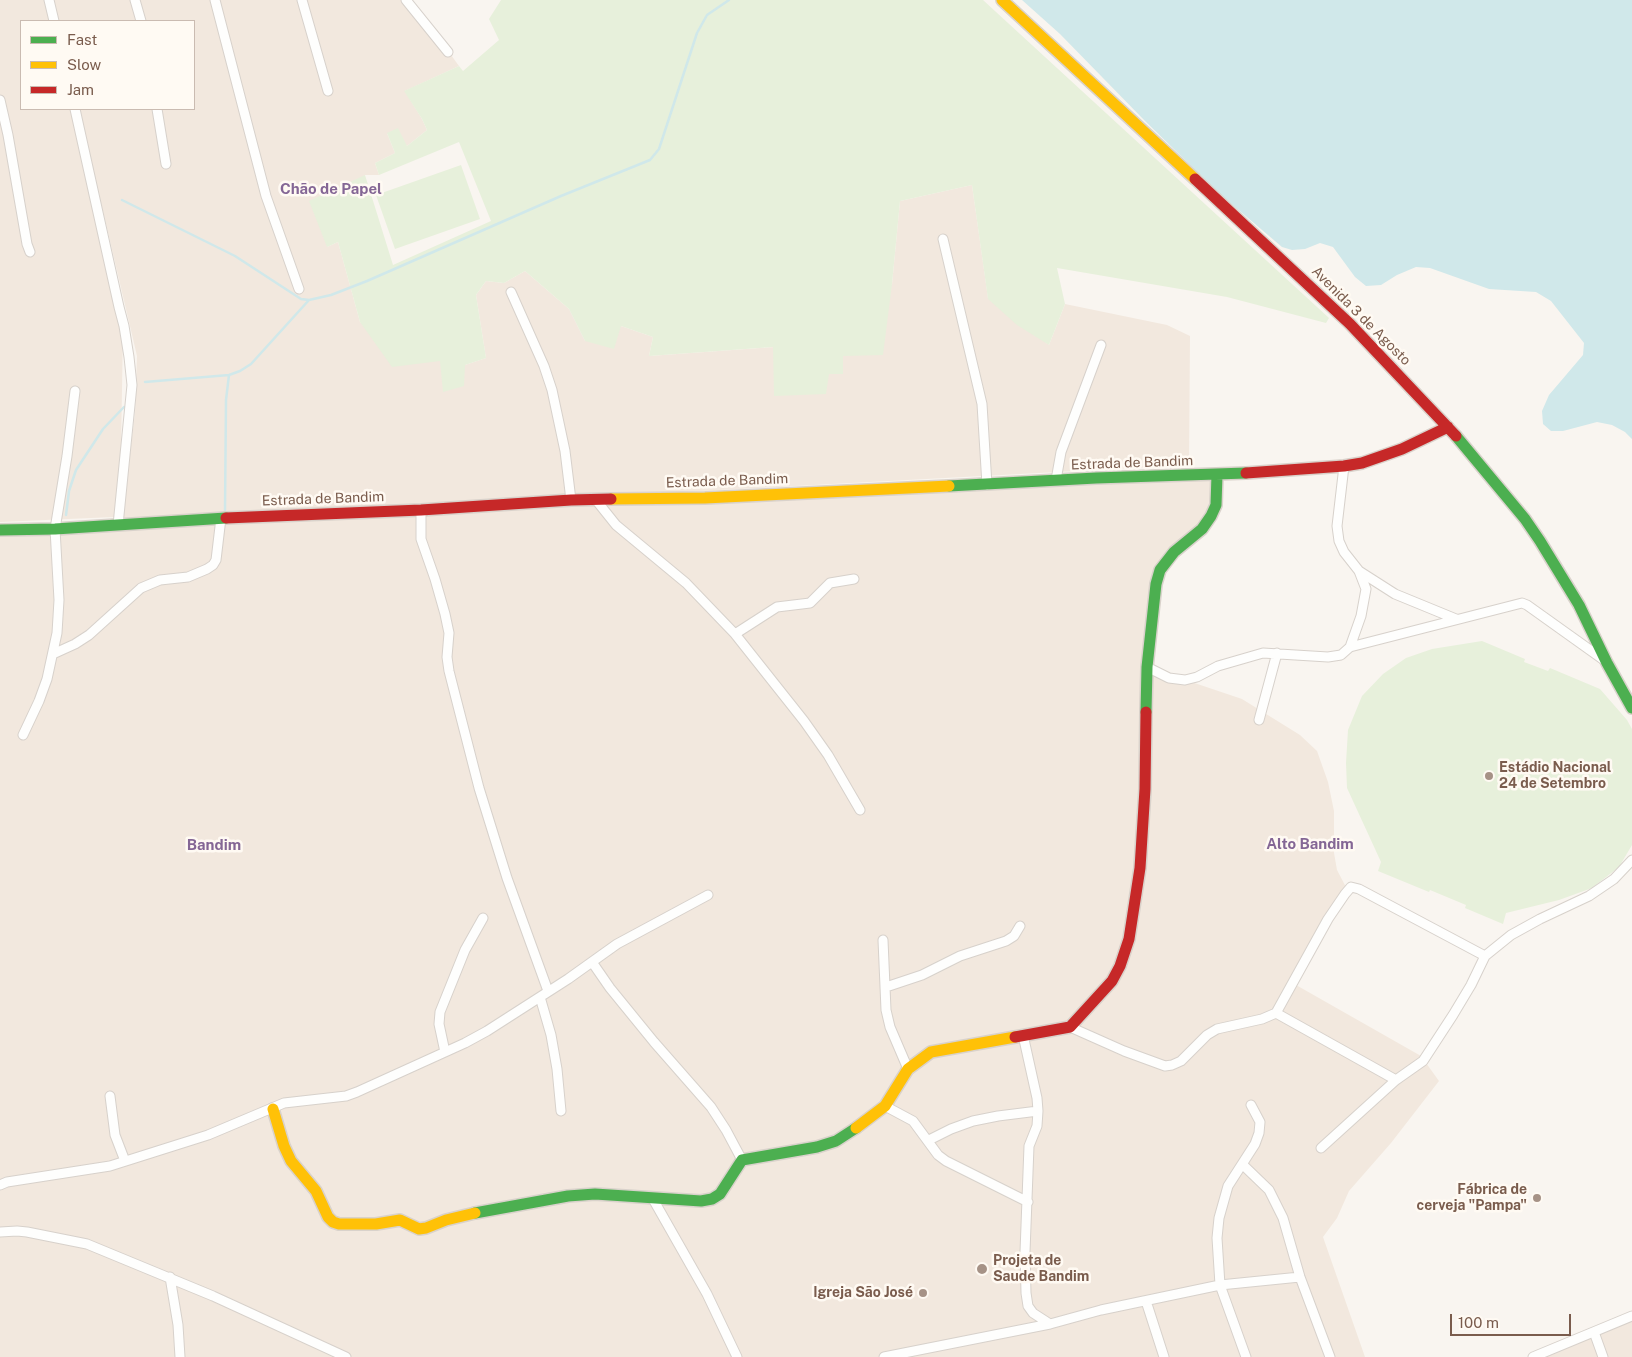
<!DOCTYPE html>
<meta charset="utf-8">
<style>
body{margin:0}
#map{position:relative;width:1632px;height:1357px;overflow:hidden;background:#f9f5f0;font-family:"Public Sans",sans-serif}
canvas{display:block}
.legend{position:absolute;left:20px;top:20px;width:175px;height:90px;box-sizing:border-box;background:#fffaf3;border:1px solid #cabbb1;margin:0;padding:6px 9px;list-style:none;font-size:15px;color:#7a5c4d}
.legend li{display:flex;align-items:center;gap:10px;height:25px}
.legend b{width:25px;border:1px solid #cabbb1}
.scale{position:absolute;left:1450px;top:1314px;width:121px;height:22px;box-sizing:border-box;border:2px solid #7a5c4d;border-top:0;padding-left:6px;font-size:15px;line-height:18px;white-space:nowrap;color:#7a5c4d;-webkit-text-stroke:4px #fffaf3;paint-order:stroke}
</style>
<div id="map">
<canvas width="1632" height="1357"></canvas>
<ul class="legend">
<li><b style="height:6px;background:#4caf50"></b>Fast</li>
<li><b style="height:6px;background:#ffc107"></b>Slow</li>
<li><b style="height:6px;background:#c62828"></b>Jam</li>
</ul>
<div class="scale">100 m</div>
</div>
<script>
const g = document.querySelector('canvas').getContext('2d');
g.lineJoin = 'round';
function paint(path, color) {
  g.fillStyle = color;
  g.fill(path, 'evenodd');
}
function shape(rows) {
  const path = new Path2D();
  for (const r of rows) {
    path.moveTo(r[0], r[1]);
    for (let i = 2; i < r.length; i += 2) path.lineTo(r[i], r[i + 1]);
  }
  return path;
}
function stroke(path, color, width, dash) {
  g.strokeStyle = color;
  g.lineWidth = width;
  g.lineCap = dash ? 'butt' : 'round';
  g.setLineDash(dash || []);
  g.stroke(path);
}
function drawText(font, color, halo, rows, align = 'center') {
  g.font = font + ' "Public Sans",sans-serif';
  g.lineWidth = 5;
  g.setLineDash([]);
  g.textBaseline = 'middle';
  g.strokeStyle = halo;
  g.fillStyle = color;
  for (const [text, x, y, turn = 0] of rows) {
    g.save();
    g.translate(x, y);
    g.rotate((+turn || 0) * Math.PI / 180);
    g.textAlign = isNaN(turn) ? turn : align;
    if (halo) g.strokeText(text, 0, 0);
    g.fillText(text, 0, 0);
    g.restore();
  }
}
const residential = shape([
 [0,0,44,0,49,21,21,21,21,109,70,109,123,331,121,448,114,517,0,522],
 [53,0,411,0,459,66,405,91,422,119,427,130,407,146,387,133,395,153,375,163,379,175,365,175,327,247,338,242,360,322,441,361,465,365,486,358,476,295,486,281,504,283,525,271,569,309,585,341,621,326,653,337,649,356,774,347,829,374,843,356,892,284,900,201,972,185,988,298,1049,345,1065,304,1167,325,1190,336,1189,465,570,498,122,519,135,413,137,356,79,109,194,109,194,21,58,21],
 [1214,476,1212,510,1156,584,1147,667,1242,699,1300,735,1317,751,1328,782,1334,811,1334,853,1337,870,1347,889,1289,981,1421,1056,1439,1081,1391,1143,1349,1191,1337,1218,1323,1237,1365,1357,0,1357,0,528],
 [1632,1317,1632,1357,1542,1357]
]);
const green = shape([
 [501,0,983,0,1329,318,1326,323,1227,297,1057,268,1065,304,1049,345,1017,325,988,299,972,185,900,201,892,284,883,355,843,356,843,374,829,374,826,394,774,396,773,347,649,356,653,337,621,326,614,349,585,341,569,309,525,271,504,283,486,281,476,295,486,358,465,365,464,386,443,392,440,361,392,367,360,322,338,242,327,247,309,201,365,175,393,265,491,221,459,142,379,175,375,163,395,153,387,133,398,128,407,146,427,130,422,119,404,91,459,66,463,71,499,40,489,19],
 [461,165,480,219,395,249,376,195],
 [1482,641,1525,659,1524,662,1548,671,1550,668,1600,689,1627,720,1632,729,1632,845,1619,867,1592,888,1559,900,1506,913,1503,924,1465,908,1466,905,1430,890,1429,892,1378,871,1381,862,1347,788,1346,763,1348,730,1362,696,1383,674,1406,658,1432,649]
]);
const water = shape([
 [1022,0,1632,0,1632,439,1625,432,1612,425,1597,422,1563,431,1551,431,1543,424,1542,411,1549,395,1583,355,1584,343,1551,301,1536,292,1489,289,1430,268,1416,267,1397,275,1381,285,1366,286,1355,277,1333,247,1320,243,1305,249,1292,250,1282,247,1221,195,1145,121,1060,34]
]);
const stream = shape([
 [122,200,235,256,301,299,309,300],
 [145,382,229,375,240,371,251,364,309,300,331,295,367,281,561,196,650,160,659,149,697,33,707,15,729,0],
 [225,510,226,400,229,375],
 [66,515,69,491,76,470,103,429,124,407]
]);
const street = shape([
 [49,0,54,21],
 [135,0,141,21],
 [215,0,266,196,299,289],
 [302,0,328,91],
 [406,0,448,52],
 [0,100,8,135,27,244,30,252],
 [75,109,119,307,124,326,129,357,132,385,118,525],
 [157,109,166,164],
 [943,239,982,404,987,485],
 [511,292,544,366,552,390,565,451,571,500],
 [1056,480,1061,452,1101,345],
 [596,500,616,525,686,583,735,634,804,721,828,755,860,810],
 [421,510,421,539,435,579,445,614,449,633,447,657,449,671,479,788,507,878,548,991],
 [1359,571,1395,594,1456,619],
 [735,634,777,607,810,603,830,583,854,579],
 [1350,647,1522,603,1527,605,1604,660],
 [53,654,75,644,89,635,141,588,160,580,188,577,207,569,213,565,216,560,221,518],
 [1147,667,1169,678,1185,680,1197,677,1218,666,1263,653,1328,657,1341,655,1350,647,1361,616,1366,589,1359,571,1344,552,1339,541,1337,526,1344,466],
 [1259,720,1277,653],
 [23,735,39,701,47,679,57,633,59,600,55,529,67,456,75,391],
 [883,940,886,1010,890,1027,908,1069],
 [592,962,610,988,654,1042,711,1107,726,1130,742,1160],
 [886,987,922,975,960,956,1006,941,1014,936,1020,926],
 [540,997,551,1035,557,1069,561,1111],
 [1276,1013,1396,1080],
 [1070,1027,1124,1051,1165,1066,1172,1065,1181,1061,1207,1035,1217,1029,1262,1019,1276,1013,1328,919,1345,894,1351,887,1359,889,1485,956,1511,935,1540,919,1589,896,1614,879,1632,860],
 [1023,1035,1037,1098,1038,1111,1037,1126,1029,1146,1025,1252,1026,1293,1028,1306,1033,1313,1050,1324],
 [445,1052,439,1024,440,1012,465,950,483,918],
 [110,1096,115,1135,125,1161],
 [885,1106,913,1121,938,1155,946,1161,1028,1202],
 [929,1140,951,1129,973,1121,998,1116,1038,1111],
 [1321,1148,1396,1080,1423,1061,1453,1015,1471,985,1485,956],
 [1242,1164,1269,1190,1283,1218,1300,1277,1330,1357],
 [0,1185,7,1182,110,1166,208,1135,284,1103,346,1096,357,1092,465,1043,487,1031,568,979,617,944,708,895],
 [653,1199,707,1294,737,1357],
 [0,1232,17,1231,27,1232,87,1244,213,1296,346,1357],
 [170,1277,178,1325,180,1357],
 [1146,1301,1164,1357],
 [1594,1332,1603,1357],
 [884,1357,1050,1324,1101,1310,1220,1285,1300,1277],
 [1246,1357,1220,1285,1217,1238,1219,1218,1228,1186,1255,1144,1259,1133,1260,1122,1251,1105],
 [1533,1357,1632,1316]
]);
const fast = shape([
 [1456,436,1525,519,1540,541,1579,605,1607,663,1632,708],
 [949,486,1096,478,1246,473],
 [0,530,55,529,226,518],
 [1146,712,1147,667,1156,584,1160,570,1174,552,1202,529,1211,516,1216,505,1217,475],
 [475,1213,568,1196,595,1194,701,1201,712,1199,720,1194,742,1160,817,1147,836,1141,856,1128]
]);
const slow = shape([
 [1002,0,1195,179],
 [611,499,705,498,949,486],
 [273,1109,284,1146,291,1161,316,1191,328,1217,333,1222,339,1224,376,1224,400,1220,419,1229,426,1228,446,1220,475,1213],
 [856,1128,885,1106,908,1069,931,1052,1015,1037]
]);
const jam = shape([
 [1195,179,1350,324,1456,436],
 [1246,473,1344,466,1362,463,1402,449,1448,427],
 [226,518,421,510,571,500,611,499],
 [1015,1037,1070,1027,1112,981,1120,966,1129,939,1140,868,1145,789,1146,712]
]);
const markers = [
 [1489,776,5,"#a69286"],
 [1537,1198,5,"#a69286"],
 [982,1269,6,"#a69286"],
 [923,1293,5,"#a69286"]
];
const streetNames = [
 ["Avenida 3 de Agosto",1361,316,45],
 ["Estrada de Bandim",1132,463,-2],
 ["Estrada de Bandim",727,481,-2],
 ["Estrada de Bandim",323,499,-2]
];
const poiNames = [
 ["Estádio Nacional",1499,768],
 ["24 de Setembro",1499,784],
 ["Fábrica de",1527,1190,"right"],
 ["cerveja \"Pampa\"",1527,1206,"right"],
 ["Projeta de",993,1261],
 ["Saude Bandim",993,1277],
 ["Igreja São José",913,1293,"right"]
];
const neighbourhoodNames = [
 ["Chão de Papel",331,189],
 ["Alto Bandim",1310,844],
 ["Bandim",214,845]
];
paint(residential, '#f2e8de');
paint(green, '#e7f0db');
paint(water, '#d0e8ea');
stroke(stream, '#d0e8ea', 2.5);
stroke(street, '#d7d1cb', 11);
stroke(fast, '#d9d2cb', 14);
stroke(slow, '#d9d2cb', 14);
stroke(jam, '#d9d2cb', 14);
stroke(street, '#fefefd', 9);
stroke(fast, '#4caf50', 11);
stroke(slow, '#ffc107', 11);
stroke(jam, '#c62828', 11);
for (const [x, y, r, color] of markers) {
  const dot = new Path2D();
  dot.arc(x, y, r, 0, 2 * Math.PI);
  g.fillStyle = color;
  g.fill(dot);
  stroke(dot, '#fffaf3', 2);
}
drawText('14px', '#7a5c4d', '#fffaf3', streetNames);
drawText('bold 14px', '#7a5c4d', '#fffaf3', poiNames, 'left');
drawText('bold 15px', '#846695', '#fffaf3', neighbourhoodNames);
</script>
